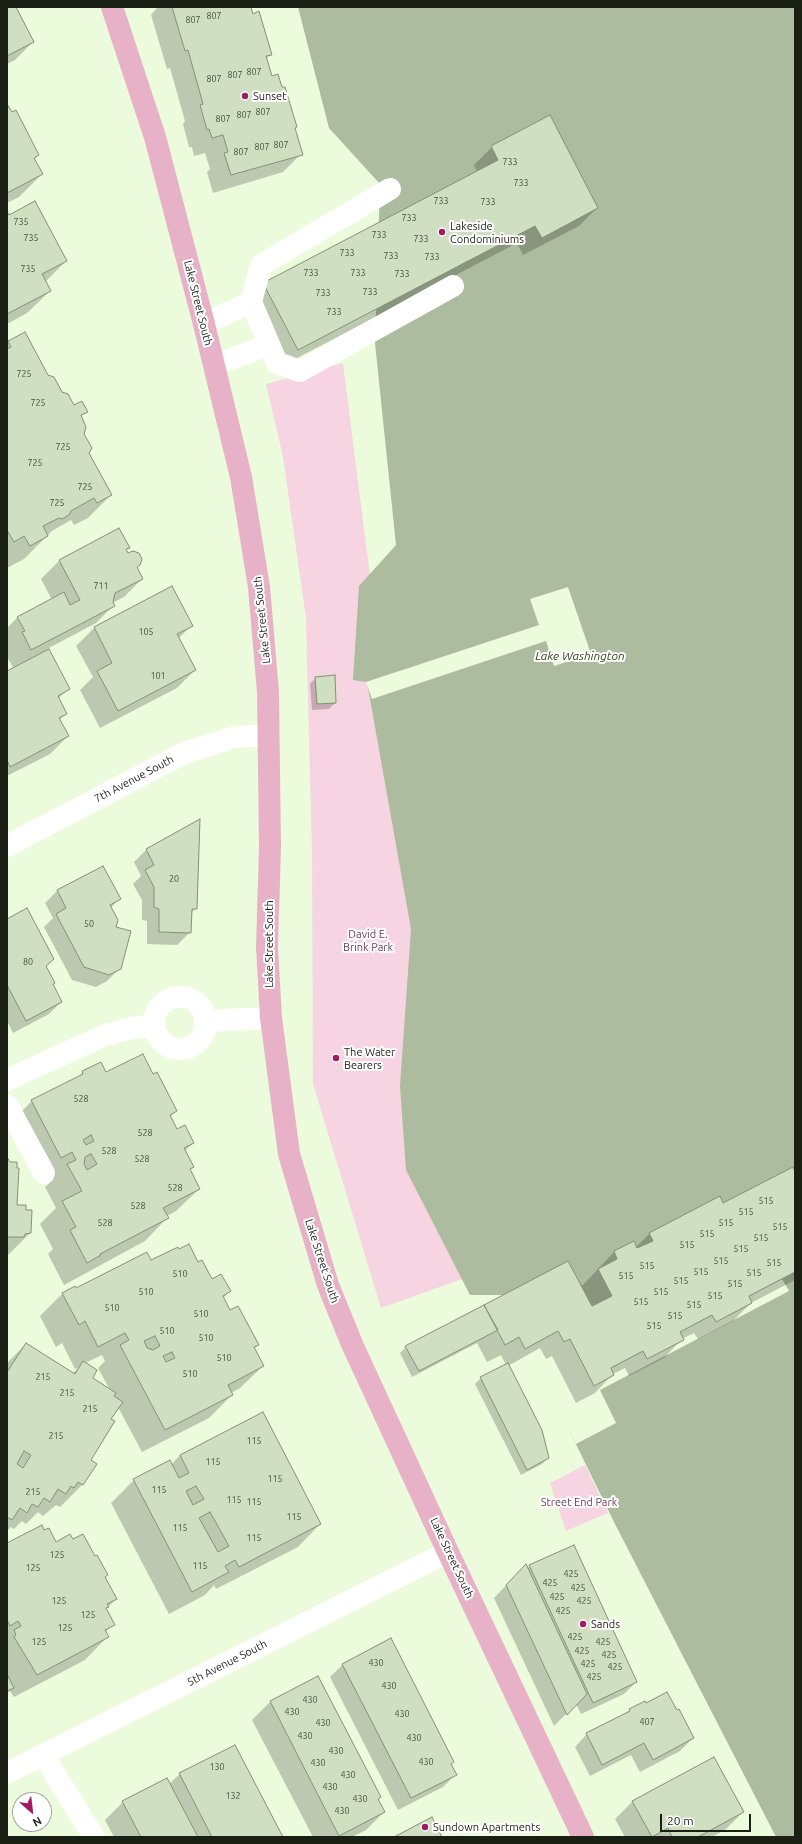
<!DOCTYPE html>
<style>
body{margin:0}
#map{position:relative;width:802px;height:1844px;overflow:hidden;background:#ebfbdb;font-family:Ubuntu,sans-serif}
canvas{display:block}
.frame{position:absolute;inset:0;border:8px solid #1a1f14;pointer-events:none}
.north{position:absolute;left:12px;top:1792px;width:40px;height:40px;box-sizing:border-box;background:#fff;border:1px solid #a3a5a1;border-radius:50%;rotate:152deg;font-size:11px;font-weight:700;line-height:16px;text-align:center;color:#1a1f14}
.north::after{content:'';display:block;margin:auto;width:14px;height:18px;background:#a41b64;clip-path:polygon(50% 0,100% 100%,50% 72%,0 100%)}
.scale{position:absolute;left:660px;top:1814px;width:91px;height:18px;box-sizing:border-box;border:2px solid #1a1f14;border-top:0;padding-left:5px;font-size:12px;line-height:14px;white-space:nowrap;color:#1a1f14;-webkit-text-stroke:3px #fff;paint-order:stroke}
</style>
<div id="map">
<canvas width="802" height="1844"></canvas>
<div class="frame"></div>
<div class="north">N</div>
<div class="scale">20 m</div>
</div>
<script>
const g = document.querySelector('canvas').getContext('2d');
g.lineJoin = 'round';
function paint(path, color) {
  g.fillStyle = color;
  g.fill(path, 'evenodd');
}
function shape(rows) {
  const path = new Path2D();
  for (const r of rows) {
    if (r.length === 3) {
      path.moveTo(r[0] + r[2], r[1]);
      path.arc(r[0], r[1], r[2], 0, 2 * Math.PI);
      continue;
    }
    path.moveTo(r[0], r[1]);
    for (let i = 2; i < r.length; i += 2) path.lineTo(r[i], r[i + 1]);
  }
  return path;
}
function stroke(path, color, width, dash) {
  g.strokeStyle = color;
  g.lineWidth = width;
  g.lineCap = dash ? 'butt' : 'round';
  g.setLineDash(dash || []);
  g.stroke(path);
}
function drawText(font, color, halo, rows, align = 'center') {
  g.font = font + ' Ubuntu,sans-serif';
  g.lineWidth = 4;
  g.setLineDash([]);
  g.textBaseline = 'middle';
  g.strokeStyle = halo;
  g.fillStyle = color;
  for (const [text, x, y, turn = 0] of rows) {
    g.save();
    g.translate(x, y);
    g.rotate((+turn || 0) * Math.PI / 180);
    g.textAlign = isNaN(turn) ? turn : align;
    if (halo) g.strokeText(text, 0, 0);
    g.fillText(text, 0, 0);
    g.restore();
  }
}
const green = shape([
 [343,363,402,828,465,1278,381,1308,313,1084,312,856,306,618,283,457,266,384],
 [585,1465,608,1513,566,1531,550,1483]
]);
const water = shape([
 [298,7,795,7,795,1837,776,1837,615,1524,503,1295,470,1295,406,1170,400,1086,411,929,367,682,353,680,359,586,396,545,375,343,380,184,329,128]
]);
const pier = shape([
 [568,587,591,654,554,666,546,641,372,699,366,682,539,625,530,599],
 [782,1279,789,1291,600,1390,616,1423,576,1444,527,1348,558,1331,570,1339,595,1385,614,1375,611,1368,643,1351,647,1359,680,1332,712,1315,716,1322,752,1303,749,1296]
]);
const shadow = shape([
 [7,7,15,7,33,42,15,60,7,64],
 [158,7,250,7,271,54,266,59,271,77,294,129,301,154,283,172,213,193,207,172,210,169,205,153,194,156,192,147,189,147,183,124,185,121,170,68,167,69,151,15],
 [7,106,38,155,34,159,42,174,19,197,7,203],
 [492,147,597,208,579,226,523,255,517,243,280,367,246,301,264,283,477,172,474,165],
 [7,213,66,261,45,282,50,291,27,313,7,324],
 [9,342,47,376,74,407,87,411,80,417,88,453,111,495,88,518,74,525,71,520,52,531,24,559,7,568,7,344],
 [119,529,129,547,126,550,142,579,124,597,112,603,114,605,96,623,47,649,68,689,58,699,66,714,59,720,68,736,50,754,7,776,7,672,14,669,7,657,7,628,17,618,52,600,41,579,59,561],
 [171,588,191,626,179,638,195,670,177,688,100,728,80,690,93,677,76,646,94,628],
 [316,678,335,703,329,709,312,710,310,684],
 [146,850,196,908,190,914,190,932,177,945,147,944,147,921,142,920,142,900,133,884,141,876,134,862],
 [58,890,119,899,111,908,120,968,107,981,96,987,72,980,44,927,53,918,45,903],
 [7,920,45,966,54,983,52,985,61,1002,49,1014,13,1033,7,1021],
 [83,1072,153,1075,176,1111,170,1117,177,1130,193,1143,185,1151,193,1166,189,1170,199,1189,176,1211,167,1216,167,1218,145,1241,64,1285,48,1254,53,1249,40,1224,56,1208,45,1187,53,1180,9,1124,32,1101,77,1078],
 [7,1159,16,1206,30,1233,7,1256],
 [795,1174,795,1280,751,1303,733,1321,698,1339,694,1333,682,1339,664,1358,629,1376,625,1368,613,1374,595,1393,576,1403,552,1356,546,1359,540,1348,508,1366,548,1458,542,1464,521,1475,475,1384,481,1378,506,1365,501,1355,487,1362,477,1343,412,1377,400,1353,406,1347,581,1287,614,1252,633,1243,636,1247,649,1234,719,1198,722,1205],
 [151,1262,198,1264,211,1280,230,1291,223,1298,230,1311,258,1345,254,1349,263,1366,240,1388,231,1393,232,1395,209,1418,142,1452,118,1407,110,1419,89,1460,82,1485,60,1507,56,1505,43,1516,38,1512,26,1524,22,1521,14,1529,11,1527,7,1531,7,1363,26,1344,72,1374,79,1367,75,1369,62,1343,56,1347,40,1316,63,1293],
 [102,1355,105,1361,98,1368,110,1390,91,1378,85,1363],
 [180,1455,320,1524,298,1547,216,1589,214,1585,205,1595,169,1614,111,1503,134,1480,171,1465],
 [44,1531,55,1543,72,1540,94,1557,107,1575,105,1578,116,1599,106,1609,113,1624,105,1633,107,1637,85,1660,14,1697,10,1691,7,1693,7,1544],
 [530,1566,636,1682,624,1694,581,1714,576,1704,554,1726,494,1598,513,1578],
 [390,1640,453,1762,450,1765,455,1775,443,1787,398,1810,330,1677,342,1665],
 [318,1677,384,1812,366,1830,352,1837,313,1837,252,1720,270,1702],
 [646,1704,693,1738,680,1751,640,1772,631,1755,590,1776,575,1747,587,1734,625,1714,630,1710],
 [180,1774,282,1837,114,1837,105,1820,123,1802,169,1784],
 [633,1801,743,1812,725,1830,712,1837,625,1837,615,1819]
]);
const building = shape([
 [7,7,16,7,34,42,7,56,7,7],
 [172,7,251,7,253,14,259,11,272,55,266,56,272,76,278,74,282,87,285,87,297,127,295,128,303,155,231,175,224,153,228,152,223,135,212,138,209,129,207,130,200,105,203,104,188,50,185,51,172,7],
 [7,104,12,112,16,110,39,155,34,158,43,174,7,193,7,104],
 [550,115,598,208,542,238,535,226,298,350,263,283,498,160,491,146,550,115],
 [35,201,67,261,42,274,51,291,7,314,7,211,9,215,35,201],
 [25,332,48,375,54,377,62,392,68,394,74,405,82,401,88,412,81,415,86,427,84,434,92,448,89,453,112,495,97,503,94,498,71,511,69,515,62,519,59,518,43,526,48,536,30,546,24,536,14,542,7,530,7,349,11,347,8,341,25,332],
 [119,528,130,548,126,549,128,553,133,551,139,553,142,559,140,565,137,567,143,579,115,593,113,602,115,606,31,650,22,632,25,631,17,617,64,592,70,605,80,600,59,560,119,528],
 [172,586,193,626,177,634,196,670,118,711,97,671,112,663,94,627,172,586],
 [49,649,70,689,58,696,67,714,59,718,69,736,10,767,7,760,7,671,49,649],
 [335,675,336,703,317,704,315,677,335,675],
 [200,819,197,909,192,909,191,933,159,932,159,909,154,907,154,887,145,870,154,865,146,849,200,819],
 [103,866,121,899,110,905,118,920,116,927,131,931,121,969,109,975,84,967,56,914,66,908,57,890,103,866],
 [27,908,54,959,46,966,55,983,53,984,62,1002,26,1021,7,985,7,919,27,908],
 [143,1054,153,1074,157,1072,177,1111,170,1115,177,1129,185,1125,194,1143,184,1148,194,1167,190,1169,200,1189,163,1208,169,1218,100,1254,101,1255,87,1263,70,1230,76,1227,62,1201,82,1191,67,1164,76,1160,72,1152,61,1158,31,1100,83,1074,82,1071,101,1062,106,1072,143,1054],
 [91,1135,94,1141,86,1145,83,1140,91,1135],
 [91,1154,97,1164,87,1170,84,1164,85,1157,91,1154],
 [7,1157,10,1162,17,1162,17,1168,19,1168,17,1205,26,1205,26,1210,32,1210,31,1233,25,1234,24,1237,7,1237,7,1157],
 [793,1167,795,1172,795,1272,749,1296,752,1303,716,1322,712,1315,680,1332,684,1340,647,1359,643,1351,611,1368,614,1375,594,1386,570,1339,564,1342,558,1331,525,1349,519,1337,505,1345,484,1305,568,1261,592,1306,612,1296,598,1269,617,1259,614,1251,634,1241,637,1248,653,1241,649,1233,720,1196,723,1203,793,1167],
 [189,1244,198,1262,202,1260,212,1279,221,1274,231,1291,223,1296,230,1310,238,1306,259,1345,254,1347,264,1366,228,1385,233,1395,165,1430,120,1345,129,1340,125,1333,98,1347,85,1321,79,1325,62,1293,75,1286,76,1288,147,1252,151,1260,178,1247,179,1249,189,1244],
 [155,1336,160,1346,153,1350,147,1348,144,1341,155,1336],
 [172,1352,175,1358,166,1362,163,1356,172,1352],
 [484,1305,498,1330,419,1371,405,1346,484,1305],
 [26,1343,75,1374,83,1361,88,1364,97,1370,93,1378,116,1393,114,1396,123,1402,111,1419,115,1421,91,1460,97,1464,83,1485,78,1482,74,1488,71,1486,66,1494,58,1489,50,1502,44,1498,38,1507,32,1504,27,1513,20,1508,12,1520,7,1517,7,1372,26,1343],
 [24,1451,31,1455,23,1468,17,1464,24,1451],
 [508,1363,542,1430,549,1458,527,1470,480,1377,508,1363],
 [263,1412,321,1524,239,1567,235,1560,225,1566,229,1572,192,1592,133,1479,170,1460,179,1478,189,1473,180,1455,263,1412],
 [196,1486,204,1499,193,1505,186,1491,196,1486],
 [210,1512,229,1546,218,1552,199,1518,210,1512],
 [42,1525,44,1530,49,1528,56,1542,70,1534,73,1539,83,1534,95,1556,97,1555,108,1575,105,1577,117,1599,107,1604,109,1607,106,1608,115,1625,105,1630,109,1637,37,1675,14,1637,16,1635,14,1630,21,1626,18,1621,10,1626,7,1620,7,1543,42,1525],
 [574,1545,637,1682,593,1703,529,1565,574,1545],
 [526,1564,587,1694,567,1715,506,1585,526,1564],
 [391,1638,454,1762,451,1764,457,1775,411,1798,342,1664,391,1638],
 [7,1674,14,1688,7,1691,7,1674],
 [318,1676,381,1797,378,1799,385,1812,339,1836,270,1701,318,1676],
 [667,1692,677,1710,679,1709,694,1738,653,1760,644,1743,602,1765,586,1733,630,1711,629,1709,645,1701,646,1703,667,1692],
 [235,1745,283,1837,212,1837,179,1773,235,1745],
 [714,1757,744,1812,698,1837,672,1837,668,1828,652,1837,632,1801,714,1757],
 [167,1778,198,1837,141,1837,122,1801,167,1778],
 [432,1817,442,1837,394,1837,432,1817]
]);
const minor = shape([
 [390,189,261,265,251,302,277,363,300,371,453,286],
 [204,324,251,302],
 [214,365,248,353,269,344],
 [7,846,184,753,235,737,269,735],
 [180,1023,26],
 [205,1021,271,1018],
 [7,1080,105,1035,132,1028,154,1025],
 [7,1105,44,1173],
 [43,1755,94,1837],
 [7,1773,448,1552]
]);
const major = shape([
 [112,7,155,137,204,324,241,477,259,587,268,692,270,847,267,947,271,1018,289,1154,328,1285,352,1344,448,1552,583,1837]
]);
const markers = [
 [245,96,4,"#a41b64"],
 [442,232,4,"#a41b64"],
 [336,1058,4,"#a41b64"],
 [583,1624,4,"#a41b64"],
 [425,1827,4,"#a41b64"]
];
const numberNames = [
 ["807",214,16],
 ["807",193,20],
 ["807",254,72],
 ["807",235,75],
 ["807",214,79],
 ["807",263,112],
 ["807",244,115],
 ["807",223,119],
 ["807",281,145],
 ["807",262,147],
 ["807",241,152],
 ["733",510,162],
 ["733",521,183],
 ["733",441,201],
 ["733",488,202],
 ["733",409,218],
 ["735",21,222],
 ["733",379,235],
 ["735",31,238],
 ["733",421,239],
 ["733",347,253],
 ["733",391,256],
 ["733",432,257],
 ["735",28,269],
 ["733",311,273],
 ["733",358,273],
 ["733",402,274],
 ["733",370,292],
 ["733",323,293],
 ["733",334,312],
 ["725",24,374],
 ["725",38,403],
 ["725",63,447],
 ["725",35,463],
 ["725",85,487],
 ["725",57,503],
 ["711",101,586],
 ["105",146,632],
 ["101",158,676],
 ["20",174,879],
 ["50",89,924],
 ["80",28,962],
 ["528",81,1099],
 ["528",145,1133],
 ["528",109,1151],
 ["528",142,1159],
 ["528",175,1188],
 ["515",766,1201],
 ["528",138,1206],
 ["515",746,1212],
 ["528",105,1223],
 ["515",726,1223],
 ["515",780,1227],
 ["515",707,1234],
 ["515",761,1238],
 ["515",687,1245],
 ["515",741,1249],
 ["515",721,1261],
 ["515",774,1263],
 ["515",647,1266],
 ["515",701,1272],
 ["515",754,1273],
 ["510",180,1274],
 ["515",626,1276],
 ["515",681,1281],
 ["515",735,1284],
 ["510",146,1292],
 ["515",661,1292],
 ["515",715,1296],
 ["515",641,1302],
 ["515",694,1305],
 ["510",112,1308],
 ["510",201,1314],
 ["515",675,1316],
 ["515",654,1326],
 ["510",167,1331],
 ["510",206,1338],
 ["510",224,1358],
 ["510",190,1374],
 ["215",43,1377],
 ["215",67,1393],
 ["215",90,1409],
 ["215",56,1436],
 ["115",254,1441],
 ["115",213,1462],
 ["115",275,1479],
 ["115",159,1490],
 ["215",33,1492],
 ["115",234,1500],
 ["115",254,1502],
 ["115",294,1517],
 ["115",180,1528],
 ["115",254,1538],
 ["125",57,1555],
 ["115",200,1566],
 ["125",33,1568],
 ["425",571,1574],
 ["425",550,1583],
 ["425",578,1588],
 ["425",557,1597],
 ["125",59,1601],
 ["425",584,1601],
 ["425",563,1611],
 ["125",88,1615],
 ["125",65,1628],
 ["425",575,1637],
 ["125",39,1642],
 ["425",603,1642],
 ["425",582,1651],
 ["425",609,1655],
 ["430",376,1663],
 ["425",588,1664],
 ["425",615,1667],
 ["425",594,1677],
 ["430",389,1686],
 ["430",310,1700],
 ["430",292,1712],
 ["430",402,1714],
 ["407",647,1722],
 ["430",323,1723],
 ["430",305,1736],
 ["430",414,1738],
 ["430",336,1751],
 ["430",426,1762],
 ["430",318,1763],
 ["130",217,1767],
 ["430",348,1775],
 ["430",330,1787],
 ["132",233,1796],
 ["430",360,1799],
 ["430",342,1811]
];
const poiNames = [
 ["Sunset",253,96],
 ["Lakeside",450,226],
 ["Condominiums",450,239],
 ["The Water",344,1052],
 ["Bearers",344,1065],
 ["Sands",591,1624],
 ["Sundown Apartments",433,1827]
];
const streetNames = [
 ["Lake Street South",198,303,76],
 ["Lake Street South",262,620,-96],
 ["7th Avenue South",134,779,-28],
 ["Lake Street South",269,944,-90],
 ["Lake Street South",322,1261,72],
 ["Lake Street South",452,1558,65],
 ["5th Avenue South",227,1663,-27]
];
const parkNames = [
 ["David E.",368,934],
 ["Brink Park",368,947],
 ["Street End Park",579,1502]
];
const waterNames = [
 ["Lake Washington",580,656]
];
paint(green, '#f7d4e1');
paint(water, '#adbb9e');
paint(pier, '#ebfbdb');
paint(shadow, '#0003');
paint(building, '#d0dfc1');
stroke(building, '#839175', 1);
stroke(minor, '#fff', 22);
stroke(major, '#e7b2c8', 22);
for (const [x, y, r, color] of markers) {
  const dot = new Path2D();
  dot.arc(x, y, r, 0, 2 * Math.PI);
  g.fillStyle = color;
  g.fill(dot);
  stroke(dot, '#fff', 1.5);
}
drawText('9px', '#484f3f', null, numberNames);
drawText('11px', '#1a1f14', '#fff', poiNames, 'left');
drawText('11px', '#1a1f14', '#fff', streetNames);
drawText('11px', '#6e3e52', '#fff', parkNames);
drawText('italic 12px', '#314517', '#fff', waterNames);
</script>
